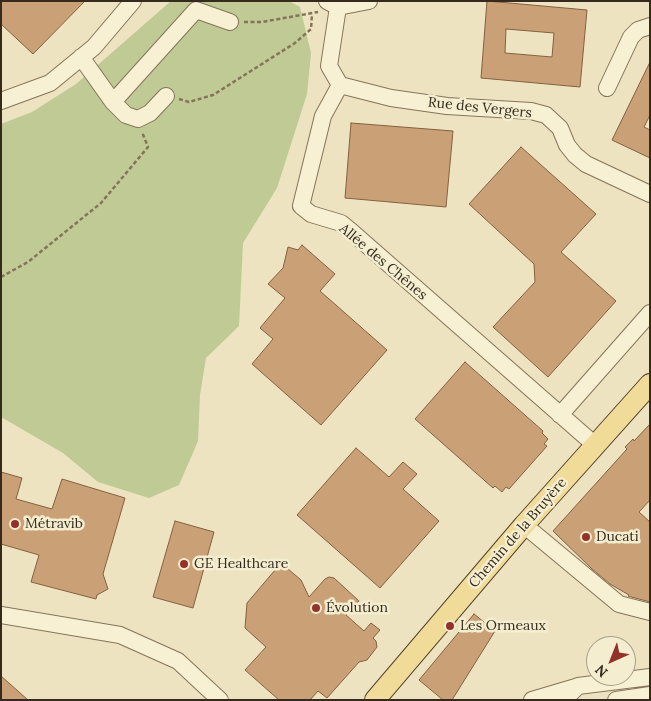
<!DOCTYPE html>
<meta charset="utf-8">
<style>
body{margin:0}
#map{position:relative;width:651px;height:701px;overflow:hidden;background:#ede3c0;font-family:Lora,serif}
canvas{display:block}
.frame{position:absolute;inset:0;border:2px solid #352a1d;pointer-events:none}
.north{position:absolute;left:586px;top:636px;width:50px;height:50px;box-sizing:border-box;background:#f4edcf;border:1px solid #a89f88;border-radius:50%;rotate:224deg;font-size:14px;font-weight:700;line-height:20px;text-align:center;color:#352a1d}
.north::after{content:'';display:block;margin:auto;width:18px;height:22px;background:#93322a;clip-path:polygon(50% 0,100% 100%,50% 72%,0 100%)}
</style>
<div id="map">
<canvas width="651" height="701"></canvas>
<div class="frame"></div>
<div class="north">N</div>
</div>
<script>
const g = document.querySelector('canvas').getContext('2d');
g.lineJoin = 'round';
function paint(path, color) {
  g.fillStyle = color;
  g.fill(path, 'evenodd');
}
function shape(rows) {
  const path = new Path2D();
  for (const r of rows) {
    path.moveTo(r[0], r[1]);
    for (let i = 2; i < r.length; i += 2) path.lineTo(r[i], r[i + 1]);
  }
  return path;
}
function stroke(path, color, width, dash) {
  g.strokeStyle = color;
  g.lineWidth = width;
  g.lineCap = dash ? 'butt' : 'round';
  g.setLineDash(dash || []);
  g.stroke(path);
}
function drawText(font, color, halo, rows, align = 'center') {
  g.font = font + ' Lora,serif';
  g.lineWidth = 5;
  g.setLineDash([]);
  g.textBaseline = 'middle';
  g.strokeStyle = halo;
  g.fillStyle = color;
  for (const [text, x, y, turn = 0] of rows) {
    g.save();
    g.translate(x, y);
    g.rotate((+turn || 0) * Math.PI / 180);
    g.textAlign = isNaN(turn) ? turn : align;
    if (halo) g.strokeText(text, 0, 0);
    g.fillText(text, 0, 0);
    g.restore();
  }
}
const green = shape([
 [171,1,289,1,300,7,311,53,307,94,277,188,243,243,239,326,206,358,200,395,198,441,179,485,149,498,98,482,63,453,1,417,1,124,32,112,76,84]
]);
const building = shape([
 [1,1,85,1,33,54,1,24,1,1],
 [487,1,587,10,580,87,481,78,487,1],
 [506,29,554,33,552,57,505,53,506,29],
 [650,62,650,115,644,127,650,130,650,158,612,140,650,62],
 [351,123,453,131,446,207,345,198,351,123],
 [521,147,596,214,561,252,616,301,548,377,493,327,535,282,534,264,469,204,521,147],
 [302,245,335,274,320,291,387,350,321,425,252,364,273,339,260,328,285,298,268,284,283,268,288,247,298,250,302,245],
 [465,362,543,431,542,433,548,439,544,444,547,446,509,489,506,487,502,492,495,486,493,488,415,419,465,362],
 [650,424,650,500,639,512,650,522,650,602,628,596,629,595,610,584,592,569,553,531,627,449,625,447,633,439,634,441,650,424],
 [356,448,389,477,403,462,417,474,403,489,439,521,380,588,297,515,356,448],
 [1,472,22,478,16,499,52,509,62,479,125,498,103,574,108,589,97,595,96,599,31,582,39,555,1,544,1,472],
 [175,521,214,532,193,608,153,597,175,521],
 [281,563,301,580,309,597,325,579,329,577,334,578,359,601,346,615,364,631,371,623,380,630,373,638,376,641,377,647,367,660,359,662,327,698,318,691,310,700,279,700,245,670,266,647,245,628,247,603,281,563],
 [474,614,495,631,452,700,443,700,419,680,474,614],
 [1,676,28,700,1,700,1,676]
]);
const path = shape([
 [244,22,262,22,318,12],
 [179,99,189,102,213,95,295,43,311,29,312,14],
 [1,277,28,262,101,203,148,147,142,132]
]);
const minor = shape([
 [327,1,338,7,369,1],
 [338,7,329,66,340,85,323,116,301,206,311,214,341,223,352,232,595,445],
 [81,57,113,102,196,10,230,22],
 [340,85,391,98,447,106,531,111,546,115,560,128,567,145,575,155,586,164,650,194],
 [607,88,631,37,638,30,650,26],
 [1,101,50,83,94,47,133,1],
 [113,102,126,115,138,119,150,113,166,96],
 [560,415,650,313],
 [524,525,619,604,650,612],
 [1,615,120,635,178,661,220,700],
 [532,700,576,687],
 [564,700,578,686,650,677],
 [616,700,650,695]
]);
const major = shape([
 [375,700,524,525,650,384]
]);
const markers = [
 [15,524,5,"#93322a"],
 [586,537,5,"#93322a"],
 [184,564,5,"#93322a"],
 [316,608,5,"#93322a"],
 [450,626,5,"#93322a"]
];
const streetNames = [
 ["Rue des Vergers",480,108,6],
 ["Allée des Chênes",383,262,40],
 ["Chemin de la Bruyère",518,533,-49]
];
const poiNames = [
 ["Métravib",25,524],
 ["Ducati",596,537],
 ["GE Healthcare",194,564],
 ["Évolution",326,608],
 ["Les Ormeaux",460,626]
];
paint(green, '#bfca95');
paint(building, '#caa077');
stroke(building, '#84603f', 1);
stroke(minor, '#857459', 18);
stroke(major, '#53422d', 22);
stroke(path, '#857459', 2.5, [4, 2.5]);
stroke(minor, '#f8f0d3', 16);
stroke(major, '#f0dc98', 20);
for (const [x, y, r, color] of markers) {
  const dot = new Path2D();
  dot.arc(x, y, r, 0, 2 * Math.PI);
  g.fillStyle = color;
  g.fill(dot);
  stroke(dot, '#f4edcf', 2);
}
drawText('14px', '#352a1d', '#f4edcf', streetNames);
drawText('14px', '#352a1d', '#f4edcf', poiNames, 'left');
</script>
